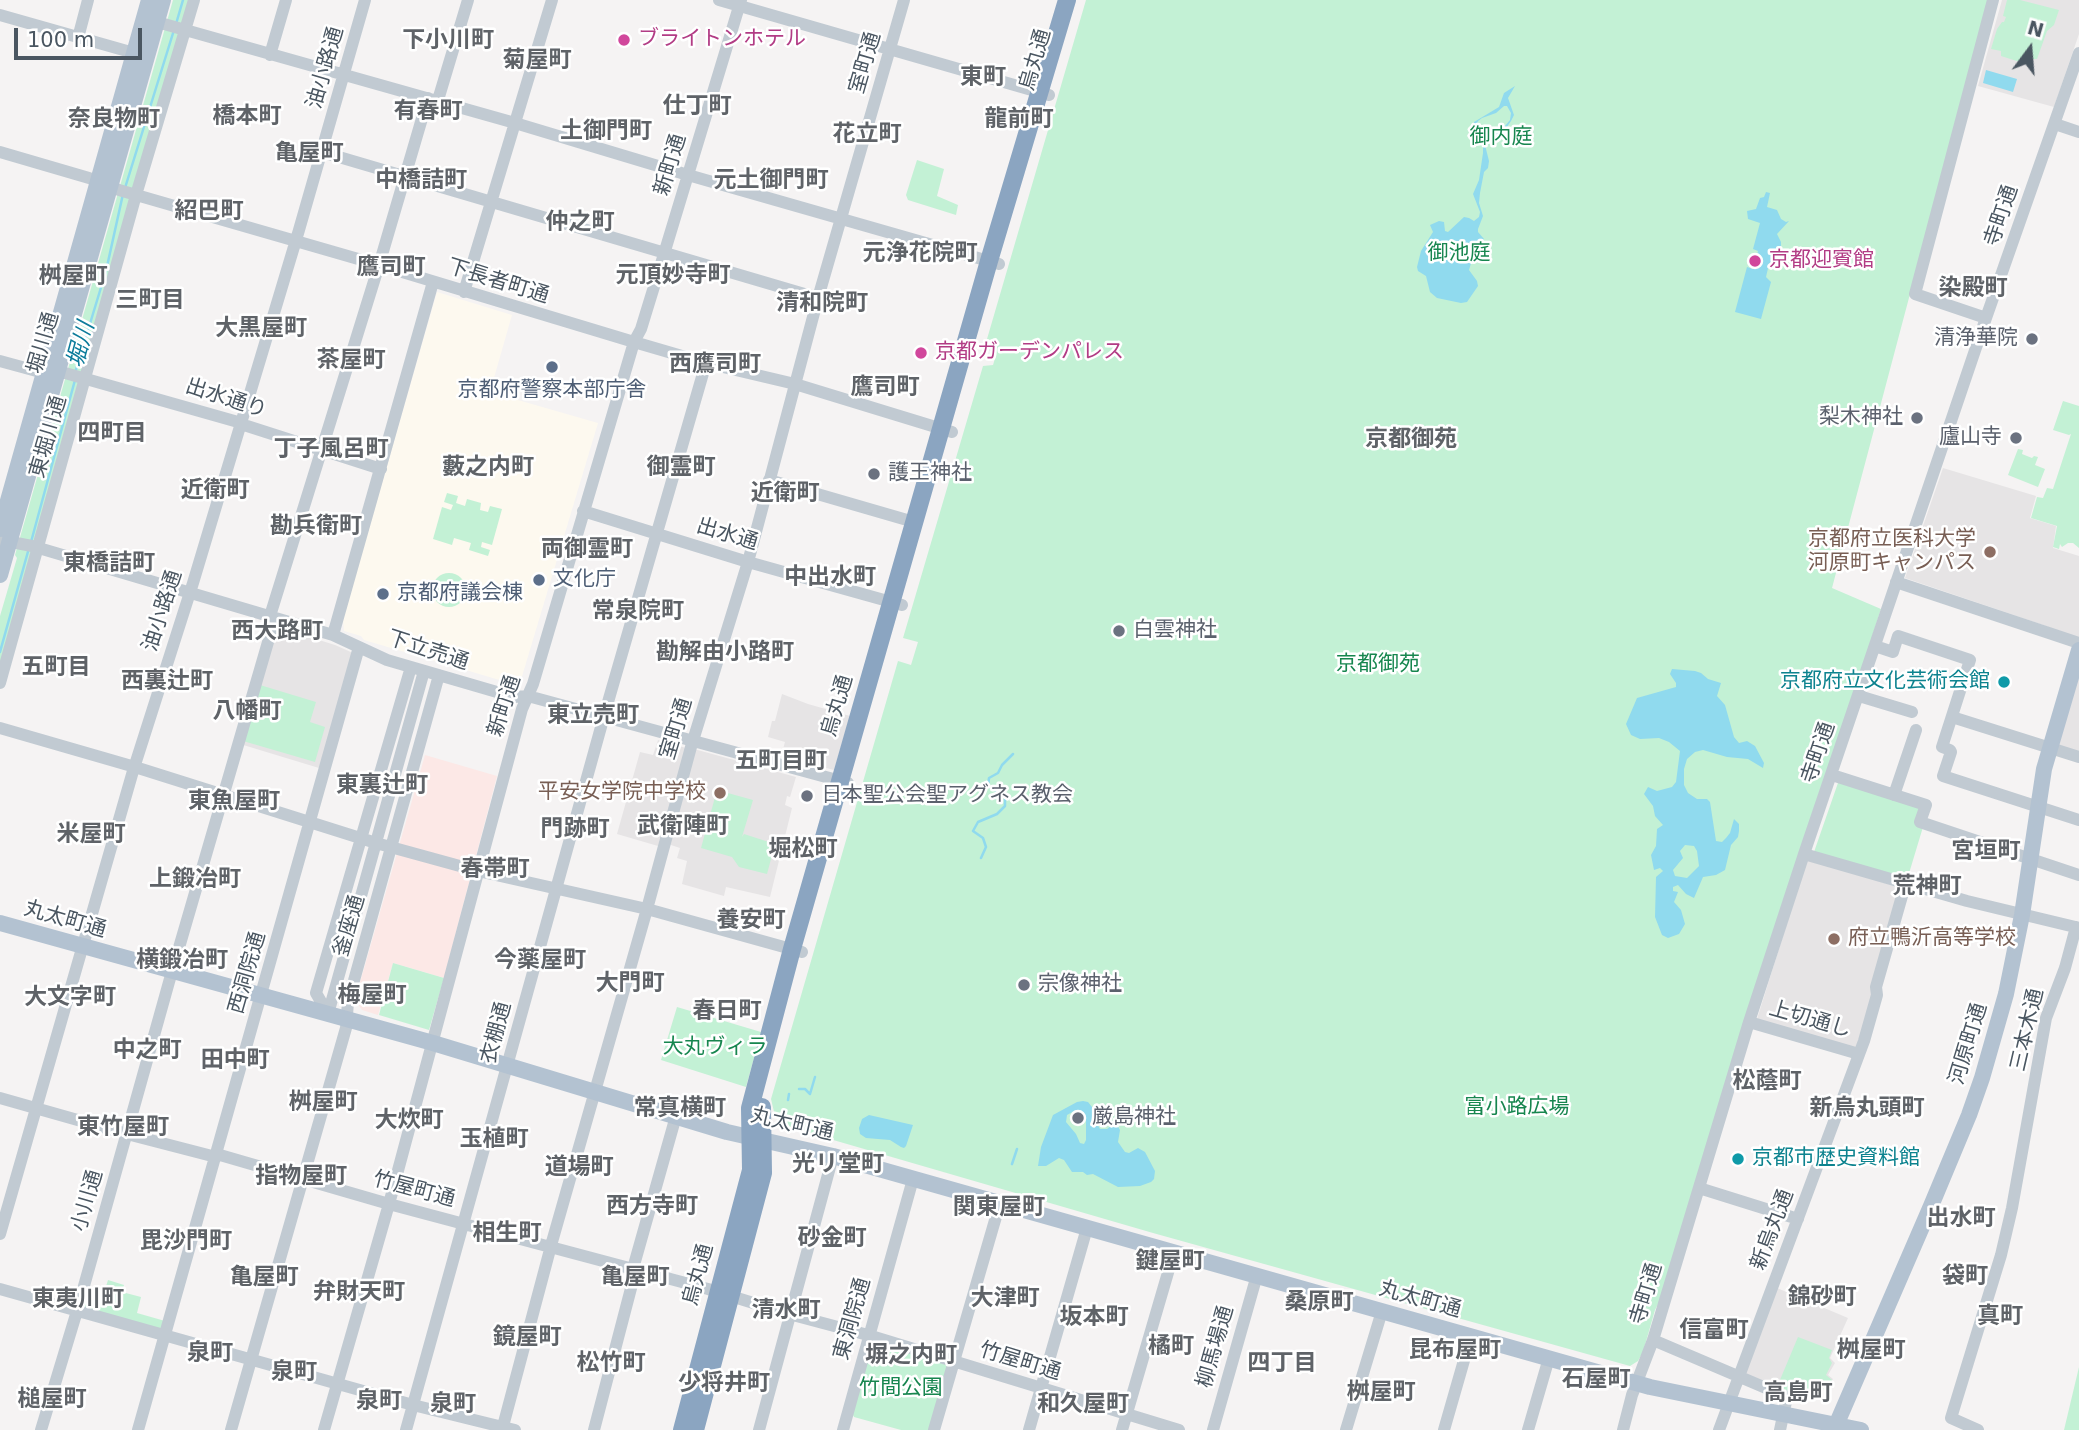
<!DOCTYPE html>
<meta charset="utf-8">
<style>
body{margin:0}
#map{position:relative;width:2079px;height:1430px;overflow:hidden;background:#f5f3f3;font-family:"DejaVu Sans",sans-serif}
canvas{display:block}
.north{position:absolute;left:1995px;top:14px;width:70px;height:70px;-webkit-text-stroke:5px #fff;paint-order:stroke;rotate:16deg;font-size:19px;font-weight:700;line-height:28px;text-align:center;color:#4a5661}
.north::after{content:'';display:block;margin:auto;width:24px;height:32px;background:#4a5661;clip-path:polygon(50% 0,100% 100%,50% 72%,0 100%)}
.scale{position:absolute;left:14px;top:28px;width:128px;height:32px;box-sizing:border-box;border:4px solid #4a5661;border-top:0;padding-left:9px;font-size:21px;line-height:24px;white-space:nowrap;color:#4a5661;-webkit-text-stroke:5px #fff;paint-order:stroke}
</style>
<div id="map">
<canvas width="2079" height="1430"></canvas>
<div class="north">N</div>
<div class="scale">100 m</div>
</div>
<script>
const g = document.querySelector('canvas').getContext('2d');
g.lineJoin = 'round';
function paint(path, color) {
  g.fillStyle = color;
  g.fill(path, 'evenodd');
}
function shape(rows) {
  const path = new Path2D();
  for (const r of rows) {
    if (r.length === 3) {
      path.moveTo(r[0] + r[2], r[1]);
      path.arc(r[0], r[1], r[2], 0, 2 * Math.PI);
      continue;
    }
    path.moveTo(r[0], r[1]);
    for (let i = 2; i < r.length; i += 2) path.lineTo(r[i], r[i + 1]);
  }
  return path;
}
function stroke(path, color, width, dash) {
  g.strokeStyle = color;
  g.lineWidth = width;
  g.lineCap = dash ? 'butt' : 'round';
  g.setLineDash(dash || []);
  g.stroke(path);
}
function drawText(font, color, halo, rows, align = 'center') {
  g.font = font + ' "DejaVu Sans","Noto Sans JP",sans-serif';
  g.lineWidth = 5;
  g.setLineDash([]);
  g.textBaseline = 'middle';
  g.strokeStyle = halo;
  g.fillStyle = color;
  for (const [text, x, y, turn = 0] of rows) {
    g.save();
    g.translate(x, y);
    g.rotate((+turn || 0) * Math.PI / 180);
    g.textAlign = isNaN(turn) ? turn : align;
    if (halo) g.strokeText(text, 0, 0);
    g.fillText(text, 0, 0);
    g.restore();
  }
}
const commercial = shape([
 [437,292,512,315,490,392,598,423,520,683,514,682,513,684,364,640,361,636,344,631,343,619]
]);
const education = shape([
 [2002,0,2079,0,2079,34,2054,107,1978,86],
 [1943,468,2036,496,2030,518,2056,526,2053,548,2079,556,2079,640,2046,626,1905,578],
 [274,626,335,645,353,653,319,768,240,744],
 [2079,676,2079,755,2057,748],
 [782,694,808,704,850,716,834,770,781,756,785,742,768,737,772,721,775,721],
 [658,740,686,748,658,846,617,834,640,752,653,755],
 [694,749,796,777,790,797,787,796,785,805,792,808,770,897,726,887,724,896,682,884,687,861,677,858,680,848,668,844],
 [1807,859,1901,888,1874,996,1858,1050,1757,1019],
 [1777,1288,1848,1318,1830,1358,1835,1363,1828,1375,1833,1379,1828,1388,1805,1401,1744,1375]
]);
const medical = shape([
 [425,755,497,776,444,978,393,963,378,1015,362,1010,355,1000]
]);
const green = shape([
 [173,0,189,0,0,666,0,616,17,558,15,555],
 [1086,0,1988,0,1832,588,1881,609,1660,1300,1655,1310,1643,1352,1638,1361,1630,1366,1153,1233,792,1128,781,1123,775,1116,771,1099,898,661,911,665,918,642,903,638,983,366,993,365,996,355,988,349,990,340,987,339],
 [2007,0,2020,0,2059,10,2054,25,2047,31,2037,59,2032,59,2026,64,2001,56,2001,51,1991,49,1997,29,2002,22,2004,22,2006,17,2003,16],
 [917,160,944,169,937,196,958,205,956,215,908,200,906,195],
 [2063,401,2079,406,2079,556,2079,548,2073,543,2068,543,2062,547,2060,544,2059,549,2053,547,2057,526,2031,518,2037,497,2043,498,2047,488,2053,489,2071,434,2069,435,2053,430],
 [2018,449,2023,450,2022,454,2032,458,2034,456,2038,457,2035,465,2045,469,2038,487,2008,475],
 [447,493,458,496,456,503,465,506,467,499,481,503,480,510,488,512,490,506,502,509,492,545,482,542,481,547,490,550,488,556,469,550,471,543,454,538,452,545,433,539,442,507,451,510,453,505,444,502],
 [449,590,17],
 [260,685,316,702,310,722,325,727,315,762,243,741],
 [1839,780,1922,807,1923,827,1907,880,1814,852],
 [717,790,753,800,742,837,744,834,775,844,767,874,739,867,732,857,701,848],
 [393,963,444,978,429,1030,379,1015],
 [677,1007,761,1032,746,1087,661,1060],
 [108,1280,124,1285,122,1292,141,1297,137,1313,165,1321,161,1333,80,1309,85,1291,103,1296],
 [1798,1337,1832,1350,1829,1358,1832,1363,1826,1375,1832,1380,1827,1387,1804,1399,1777,1387],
 [873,1340,946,1361,950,1367,930,1430,901,1430,854,1417,851,1411],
 [2079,1367,2079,1430,2064,1430]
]);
const water = shape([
 [1986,70,2017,79,2013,92,1983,83],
 [1515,86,1508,98,1514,115,1511,121,1502,134,1491,139,1485,145,1489,161,1488,168,1484,172,1480,193,1479,203,1483,216,1478,229,1478,232,1484,239,1467,255,1472,260,1469,270,1477,281,1478,286,1467,302,1461,303,1437,298,1430,292,1426,276,1418,271,1417,267,1421,251,1433,232,1430,225,1439,221,1444,222,1445,231,1448,232,1464,217,1469,218,1474,221,1479,217,1480,212,1473,194,1479,180,1483,153,1483,138,1473,126,1474,122,1499,107,1504,93],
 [1504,106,1507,106,1511,113,1510,120,1500,132,1486,138,1477,124,1478,121,1482,118,1496,113],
 [1766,192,1770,193,1767,207,1777,210,1781,219,1786,222,1789,221,1777,234,1781,242,1781,246,1778,255,1769,264,1766,277,1771,282,1761,319,1735,312,1747,267,1753,269,1758,251,1753,249,1760,223,1748,219,1747,211,1756,209,1760,198,1764,197],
 [1672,669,1695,671,1701,673,1708,679,1721,683,1717,696,1725,705,1734,737,1739,743,1747,741,1755,746,1764,763,1763,768,1748,759,1727,757,1703,750,1695,752,1687,759,1684,769,1684,785,1688,793,1697,799,1707,799,1710,802,1716,841,1722,842,1726,838,1730,833,1734,819,1739,824,1739,831,1738,837,1731,845,1725,870,1716,875,1703,877,1694,898,1686,894,1678,885,1673,887,1673,891,1678,892,1674,902,1681,910,1685,924,1679,934,1668,938,1662,935,1655,917,1656,877,1663,871,1660,868,1654,870,1651,855,1656,846,1657,829,1663,825,1655,816,1653,806,1644,794,1648,787,1657,791,1672,787,1676,782,1680,751,1669,742,1659,738,1640,739,1631,735,1626,724,1637,698,1676,687,1676,683,1670,674],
 [1685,845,1694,846,1697,851,1699,866,1687,878,1675,876,1673,870,1683,858,1680,851],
 [1083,1101,1088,1102,1092,1107,1096,1122,1100,1129,1107,1129,1114,1124,1117,1125,1120,1130,1118,1142,1125,1152,1129,1153,1138,1148,1145,1152,1155,1171,1154,1179,1151,1182,1140,1186,1118,1187,1093,1174,1087,1175,1083,1172,1072,1172,1064,1160,1059,1158,1046,1166,1038,1166,1041,1147,1053,1115,1077,1102],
 [1074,1111,1083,1112,1086,1118,1086,1140,1084,1144,1080,1143,1076,1134,1066,1122,1067,1115],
 [869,1115,913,1125,906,1146,904,1148,901,1147,890,1140,866,1138,860,1134,859,1128,862,1119]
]);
const stream = shape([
 [176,24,183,0],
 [125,188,174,30],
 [75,373,106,271,123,194],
 [31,542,75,380],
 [0,652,29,548],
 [981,858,986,847,983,838,973,831,978,822,997,814,1005,806,1005,796,988,786,989,778,998,773,1002,765,1013,754],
 [799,1089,805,1089,810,1094,815,1077],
 [788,1100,789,1094],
 [1012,1164,1017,1149]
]);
const minor = shape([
 [719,0,1049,95],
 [0,15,134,53],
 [157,22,515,123,688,175,999,264],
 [78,38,88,0],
 [270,55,286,0],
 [438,100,468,0],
 [2055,124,2079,132],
 [0,152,89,178,119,190,379,265,634,342,706,363,795,384,952,432],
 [322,152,818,298],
 [464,292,552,0],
 [1986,318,1915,294,1993,0],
 [0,361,44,373],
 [58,371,238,422,244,425,381,469],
 [769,480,914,522],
 [583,511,748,562,902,605],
 [0,540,32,546,333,635,387,660,514,697,528,696,848,783],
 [1896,582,2079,643],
 [270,616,379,265,428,98],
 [333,635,433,282],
 [1875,646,1893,652,1898,636,1970,660,1942,747,1950,750,1951,752,1943,776,2079,820],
 [0,683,136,195,194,0],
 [1859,696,1912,712],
 [1952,717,2079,757],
 [0,728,135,767,376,843,478,871,647,909,802,952],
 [1832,775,1926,805,1920,822,2079,875],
 [1894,795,1916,730],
 [1804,854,1967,901,2079,928],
 [328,1014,316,993,411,667],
 [328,1014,424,671],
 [1749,1022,1859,1054],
 [0,1098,127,1134,212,1156,220,1155,389,1204,708,1289,789,1314,868,1335,1179,1430],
 [1699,1188,1798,1219],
 [0,1234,133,771,193,583,299,230,365,0],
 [0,1289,413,1405,515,1430],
 [1653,1340,1787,1397,1780,1430],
 [41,1430,77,1311,169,982,275,618],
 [138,1430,359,647],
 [231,1430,346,1028,348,1002,439,675],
 [324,1430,389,1204,522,709,533,684,634,342,641,329,664,254,741,0],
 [406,1430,606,709,706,363],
 [502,1430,552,1242,647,909,691,747,748,562,818,298,904,0],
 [594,1430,635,1273,634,1265,676,1116],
 [759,1430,833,1156],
 [843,1430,913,1179],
 [934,1430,1000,1203],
 [1029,1430,1087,1228],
 [1122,1430,1174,1252],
 [1213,1430,1257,1275],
 [1346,1430,1382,1311],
 [1444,1430,1471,1336],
 [1528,1430,1549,1358],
 [1623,1430,1632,1395,1653,1340,1749,1022,1804,854,1986,318,2079,53],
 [1719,1430,1864,1041,1877,995,1876,987,1906,882],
 [1978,1430,1951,1418,2001,1255,2012,1208,2046,1018,2065,968,2076,927]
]);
const major = shape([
 [0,529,149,0],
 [0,575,163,0],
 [0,923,433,1043,727,1132,833,1156,1650,1387,1861,1430],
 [1834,1430,1931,1206,1969,1115,1982,1078,2006,994,2022,915,2044,769,2079,650]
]);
const highway = shape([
 [682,1430,751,1170,750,1108,792,949,989,261,1067,0],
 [695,1430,763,1173,762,1107]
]);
const markers = [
 [624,40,7,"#d1479c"],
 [1755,261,7,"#d1479c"],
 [2032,339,7,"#6b7280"],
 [921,353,7,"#d1479c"],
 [552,367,7,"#5c6f8a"],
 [1917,418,7,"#6b7280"],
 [2016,438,7,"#6b7280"],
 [874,474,7,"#6b7280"],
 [1990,552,7,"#8d6e63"],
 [539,580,7,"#5c6f8a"],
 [383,594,7,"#5c6f8a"],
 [1119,631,7,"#6b7280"],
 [2004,682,7,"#0f9aa8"],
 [720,793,7,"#8d6e63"],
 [807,796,7,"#6b7280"],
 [1834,939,7,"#8d6e63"],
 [1024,985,7,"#6b7280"],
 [1078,1118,7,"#6b7280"],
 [1738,1159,7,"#0f9aa8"]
];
const hotelNames = [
 ["ブライトンホテル",638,40],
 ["京都迎賓館",1769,261],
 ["京都ガーデンパレス",935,353]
];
const streetNames = [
 ["烏丸通",1036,60,-74],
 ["室町通",866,63,-74],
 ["油小路通",326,68,-74],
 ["新町通",671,165,-73],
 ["寺町通",2002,216,-71],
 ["下長者町通",498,282,17],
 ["堀川通",44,343,-74],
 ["出水通り",226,399,18],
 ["東堀川通",49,437,-74],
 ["出水通",727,535,17],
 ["油小路通",163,611,-72],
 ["下立売通",428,651,18],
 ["新町通",505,706,-72],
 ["烏丸通",838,706,-74],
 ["室町通",677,729,-73],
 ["寺町通",1819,753,-71],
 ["丸太町通",65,920,16],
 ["釜座通",350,926,-74],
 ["西洞院通",248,973,-74],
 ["上切通し",1810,1020,16],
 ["三本木通",2028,1030,-77],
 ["衣棚通",497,1033,-75],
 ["河原町通",1969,1044,-73],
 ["丸太町通",792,1125,13],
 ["竹屋町通",414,1190,15],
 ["小川通",88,1201,-74],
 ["新烏丸通",1773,1230,-69],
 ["烏丸通",699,1275,-75],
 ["寺町通",1647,1294,-73],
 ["丸太町通",1420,1300,16],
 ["東洞院通",853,1319,-74],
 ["柳馬場通",1216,1347,-74],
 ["竹屋町通",1020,1362,17]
];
const parkNames = [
 ["御内庭",1501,138],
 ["御池庭",1459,254],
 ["京都御苑",1378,665],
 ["大丸ヴィラ",715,1048],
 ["富小路広場",1517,1108],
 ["竹間公園",901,1389]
];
const worshipNames = [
 ["清浄華院",2018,339,"right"],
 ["梨木神社",1903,418,"right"],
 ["廬山寺",2002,438,"right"],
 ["護王神社",888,474],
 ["白雲神社",1133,631],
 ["日本聖公会聖アグネス教会",821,796],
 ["宗像神社",1038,985],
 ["厳島神社",1092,1118]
];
const serviceNames = [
 ["京都府警察本部庁舎",552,391,"center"],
 ["文化庁",553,580],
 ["京都府議会棟",397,594]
];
const educationNames = [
 ["京都府立医科大学",1976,540],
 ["河原町キャンパス",1976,564],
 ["平安女学院中学校",706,793],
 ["府立鴨沂高等学校",1848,939,"left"]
];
const cultureNames = [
 ["京都府立文化芸術会館",1990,682],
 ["京都市歴史資料館",1752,1159,"left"]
];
const neighbourhoodNames = [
 ["下小川町",448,41],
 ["菊屋町",537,61],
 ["東町",983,78],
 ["仕丁町",697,107],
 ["有春町",428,112],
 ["橋本町",247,117],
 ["奈良物町",114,120],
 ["龍前町",1019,120],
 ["土御門町",606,132],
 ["花立町",867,135],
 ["亀屋町",309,154],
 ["中橋詰町",421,181],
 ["元土御門町",771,181],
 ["紹巴町",209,212],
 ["仲之町",580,223],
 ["元浄花院町",920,254],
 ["鷹司町",391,268],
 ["元頂妙寺町",673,276],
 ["桝屋町",73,277],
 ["染殿町",1973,289],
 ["三町目",150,301],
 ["清和院町",822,304],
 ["大黒屋町",261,329],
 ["茶屋町",351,361],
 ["西鷹司町",715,365],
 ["鷹司町",885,388],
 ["四町目",112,434],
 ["京都御苑",1411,440],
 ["丁子風呂町",331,450],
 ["藪之内町",488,468],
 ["御霊町",681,468],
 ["近衛町",215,491],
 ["近衛町",785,494],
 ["勘兵衛町",316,527],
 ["両御霊町",587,550],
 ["東橋詰町",109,564],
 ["中出水町",830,578],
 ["常泉院町",638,612],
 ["西大路町",277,632],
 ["勘解由小路町",725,653],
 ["五町目",56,668],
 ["西裏辻町",167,682],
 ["八幡町",247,712],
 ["東立売町",593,716],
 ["五町目町",781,762],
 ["東裏辻町",382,786],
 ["東魚屋町",234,802],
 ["武衛陣町",683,827],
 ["門跡町",575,830],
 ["米屋町",91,835],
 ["堀松町",803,850],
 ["宮垣町",1986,852],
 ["春帯町",495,870],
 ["上鍛冶町",195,880],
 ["荒神町",1927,887],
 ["養安町",751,921],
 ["横鍛冶町",182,961],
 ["今薬屋町",540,961],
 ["大門町",630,984],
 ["梅屋町",372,996],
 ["大文字町",70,998],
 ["春日町",727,1012],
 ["中之町",147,1051],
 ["田中町",235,1061],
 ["松蔭町",1767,1082],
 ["桝屋町",323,1103],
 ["常真横町",680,1109],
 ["新烏丸頭町",1867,1109],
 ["大炊町",409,1121],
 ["東竹屋町",123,1128],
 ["玉植町",494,1140],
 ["光リ堂町",838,1165],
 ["道場町",579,1168],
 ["指物屋町",301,1177],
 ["西方寺町",652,1207],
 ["関東屋町",999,1208],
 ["出水町",1961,1219],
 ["相生町",507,1234],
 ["砂金町",832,1239],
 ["毘沙門町",186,1242],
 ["鍵屋町",1170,1262],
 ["袋町",1965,1277],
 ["亀屋町",264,1278],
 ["亀屋町",635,1278],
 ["弁財天町",359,1293],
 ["錦砂町",1822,1298],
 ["大津町",1005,1299],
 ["東夷川町",78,1300],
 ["桑原町",1319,1303],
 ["清水町",786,1311],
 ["真町",2000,1317],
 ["坂本町",1094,1318],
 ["信富町",1714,1331],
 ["鏡屋町",527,1338],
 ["橘町",1171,1347],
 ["昆布屋町",1455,1351],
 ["桝屋町",1871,1351],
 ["泉町",210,1354],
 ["塀之内町",911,1356],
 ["松竹町",611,1364],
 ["四丁目",1282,1364],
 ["泉町",294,1373],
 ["石屋町",1596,1380],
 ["少将井町",724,1384],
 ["桝屋町",1381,1393],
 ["高島町",1798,1394],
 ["槌屋町",52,1400],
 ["泉町",379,1402],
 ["泉町",453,1405],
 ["和久屋町",1083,1405]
];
const waterNames = [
 ["堀川",82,345,-75]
];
paint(commercial, '#fdf9ef');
paint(education, '#e6e4e5');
paint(medical, '#fce8e6');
paint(green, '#c3f1d5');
paint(water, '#90daee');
stroke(stream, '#90daee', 2.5);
stroke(minor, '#c1cad2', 12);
stroke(major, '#b3c2d1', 16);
stroke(highway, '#8ba5c1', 18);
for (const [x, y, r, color] of markers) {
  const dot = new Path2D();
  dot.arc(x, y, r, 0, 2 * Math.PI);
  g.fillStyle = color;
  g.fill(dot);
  stroke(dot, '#fff', 2.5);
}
drawText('21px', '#b23c85', '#fff', hotelNames, 'left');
drawText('21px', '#4a5661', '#fff', streetNames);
drawText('21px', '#17864f', '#fff', parkNames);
drawText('21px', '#5b616d', '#fff', worshipNames, 'left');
drawText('21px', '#4e5e75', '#fff', serviceNames, 'left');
drawText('21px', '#785e54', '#fff', educationNames, 'right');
drawText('21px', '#0d838f', '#fff', cultureNames, 'right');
drawText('bold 23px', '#5f6368', '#fff', neighbourhoodNames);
drawText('italic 23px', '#0c7c9b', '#fff', waterNames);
</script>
